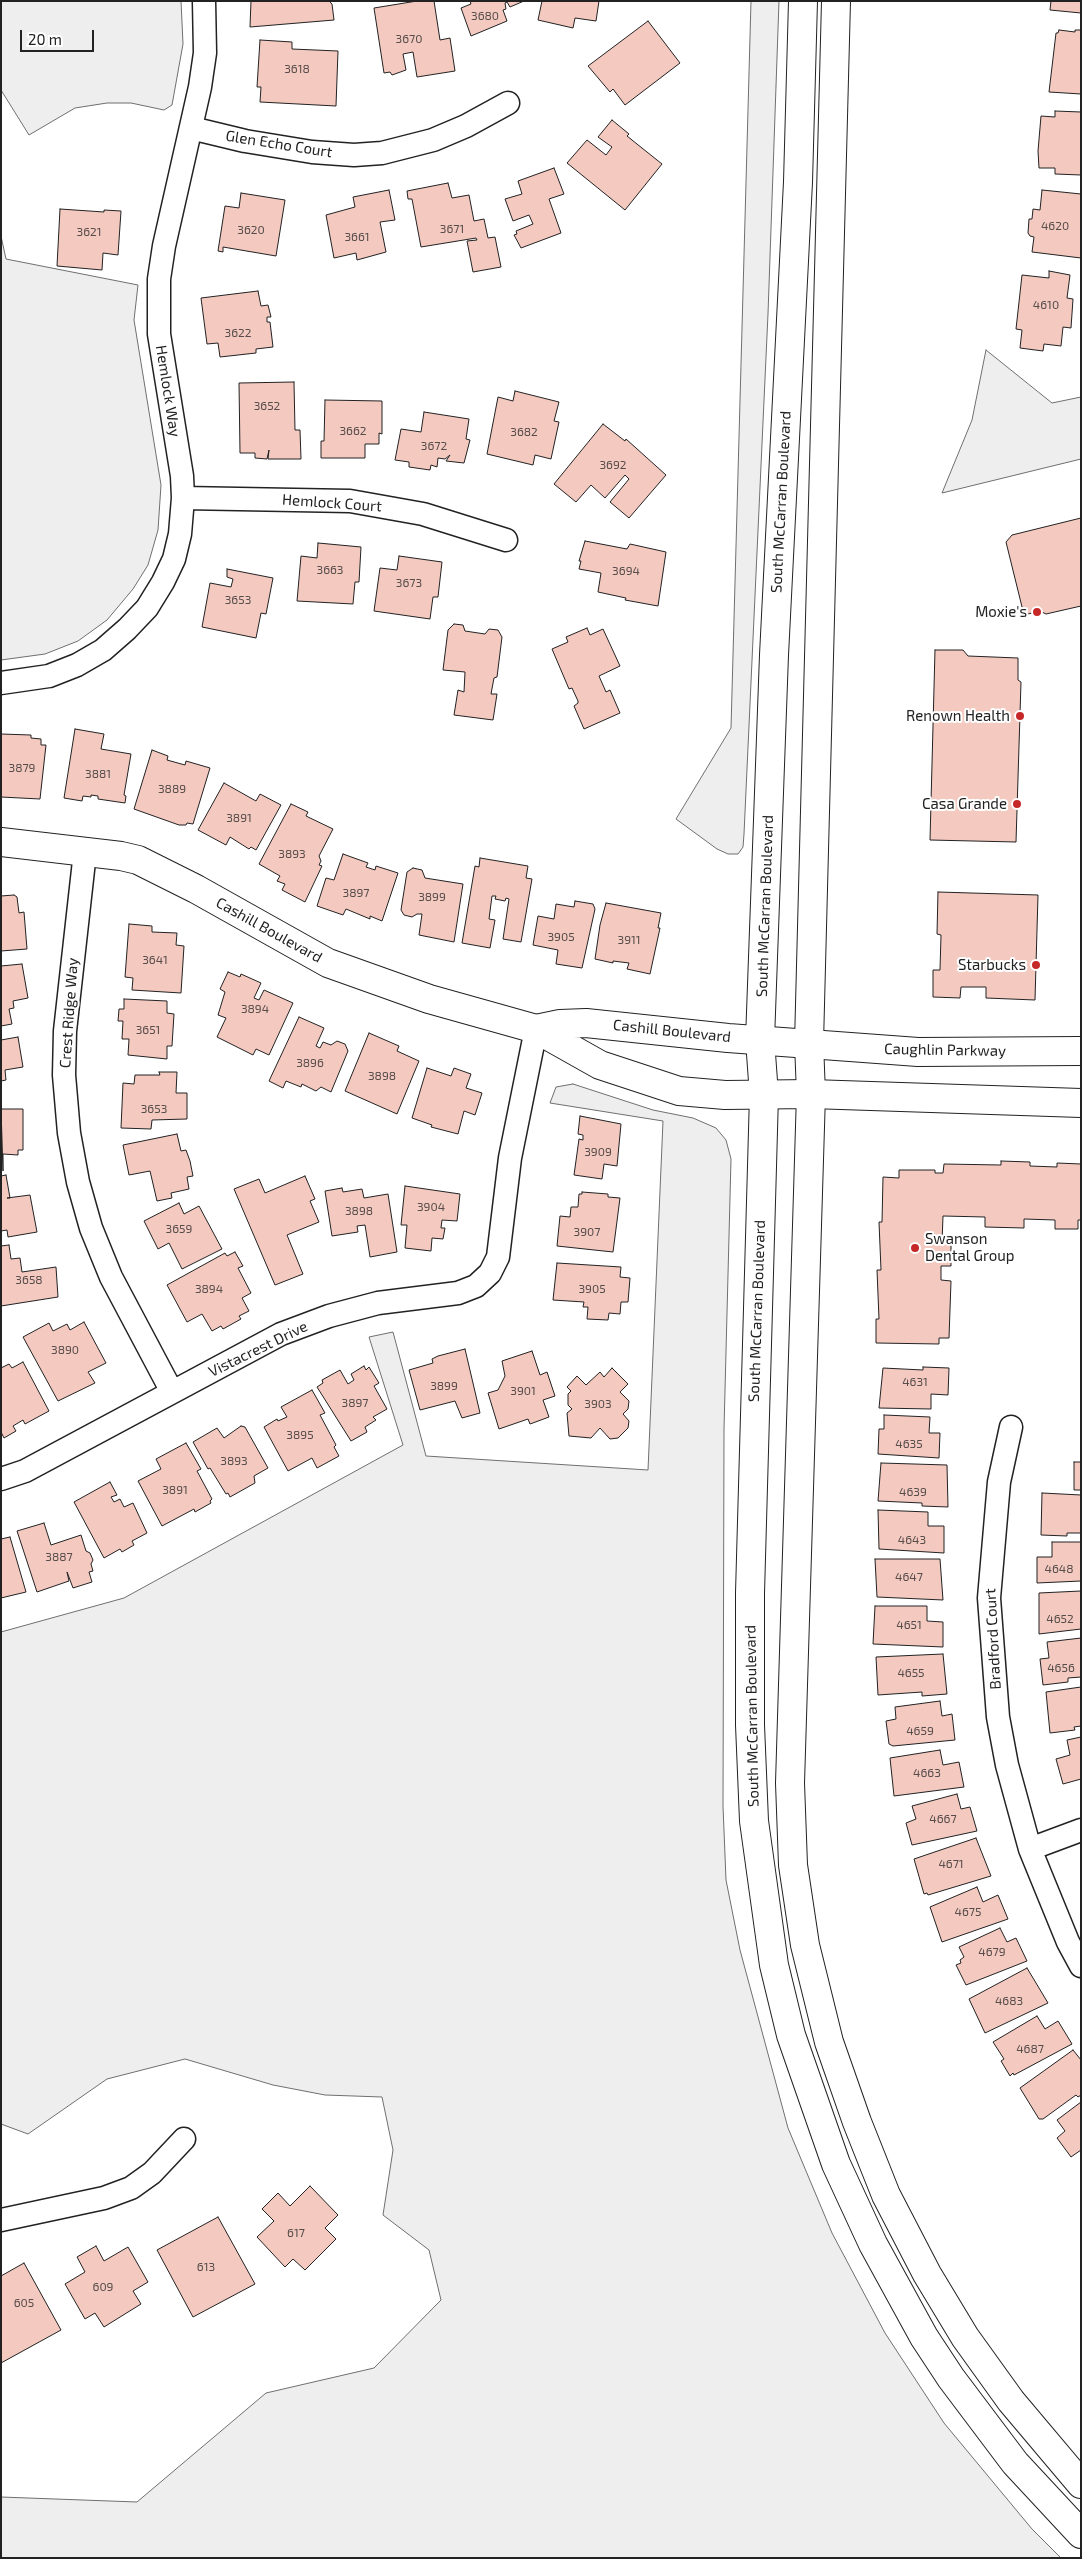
<!DOCTYPE html>
<style>
body{margin:0}
#map{position:relative;width:1082px;height:2559px;overflow:hidden;background:#fff;font-family:"Exo 2",sans-serif}
canvas{display:block}
.frame{position:absolute;inset:0;border:2px solid #222;pointer-events:none}
.scale{position:absolute;left:20px;top:30px;width:74px;height:22px;box-sizing:border-box;border:2px solid #222;border-top:0;padding-left:6px;font-size:15px;line-height:18px;white-space:nowrap;color:#222;-webkit-text-stroke:4px #fff;paint-order:stroke}
</style>
<div id="map">
<canvas width="1082" height="2559"></canvas>
<div class="frame"></div>
<div class="scale">20 m</div>
</div>
<script>
const g = document.querySelector('canvas').getContext('2d');
g.lineJoin = 'round';
function paint(path, color) {
  g.fillStyle = color;
  g.fill(path, 'evenodd');
}
function shape(rows) {
  const path = new Path2D();
  for (const r of rows) {
    path.moveTo(r[0], r[1]);
    for (let i = 2; i < r.length; i += 2) path.lineTo(r[i], r[i + 1]);
  }
  return path;
}
function stroke(path, color, width, dash) {
  g.strokeStyle = color;
  g.lineWidth = width;
  g.lineCap = dash ? 'butt' : 'round';
  g.setLineDash(dash || []);
  g.stroke(path);
}
function drawText(font, color, halo, rows, align = 'center') {
  g.font = font + ' "Exo 2",sans-serif';
  g.lineWidth = 4;
  g.setLineDash([]);
  g.textBaseline = 'middle';
  g.strokeStyle = halo;
  g.fillStyle = color;
  for (const [text, x, y, turn = 0] of rows) {
    g.save();
    g.translate(x, y);
    g.rotate((+turn || 0) * Math.PI / 180);
    g.textAlign = isNaN(turn) ? turn : align;
    if (halo) g.strokeText(text, 0, 0);
    g.fillText(text, 0, 0);
    g.restore();
  }
}
const green = shape([
 [1,1,181,1,183,44,172,105,164,110,131,103,107,103,75,108,29,135,1,90,1,1],
 [751,1,779,1,768,314,744,834,743,847,738,854,728,854,717,849,676,819,731,728,751,1],
 [1,236,6,259,138,285,134,320,161,485,158,530,148,565,133,589,107,620,78,641,45,654,1,660,1,236],
 [986,350,1052,403,1081,397,1081,459,942,493,972,420,986,350],
 [573,1084,653,1110,693,1118,716,1128,726,1140,731,1159,724,1429,723,1806,726,1880,740,1950,788,2128,832,2233,885,2333,944,2423,1032,2529,1061,2558,1,2558,1,2497,137,2502,266,2393,374,2368,441,2300,429,2250,383,2215,393,2150,382,2097,325,2095,273,2085,185,2059,107,2079,28,2134,1,2124,1,1632,124,1598,403,1445,369,1337,393,1332,426,1456,648,1470,663,1121,550,1103,556,1087,573,1084]
]);
const building = shape([
 [251,1,329,1,332,4,334,20,250,27,251,1],
 [434,1,440,40,450,38,455,71,417,77,413,52,403,54,406,70,392,75,390,72,384,73,374,8,417,1,434,1],
 [470,1,524,1,510,7,507,2,505,3,506,9,503,10,507,21,471,36,461,8,471,4,470,1],
 [542,1,599,1,596,21,575,18,573,28,538,20,542,1],
 [1051,1,1081,1,1081,13,1050,10,1051,1],
 [648,21,680,63,625,105,613,89,610,92,588,66,648,21],
 [1059,30,1075,32,1075,30,1081,30,1081,94,1049,92,1056,33,1058,33,1059,30],
 [260,40,292,42,292,49,338,51,336,106,260,102,261,87,257,87,260,40],
 [1055,111,1081,112,1081,175,1055,174,1055,168,1039,168,1038,151,1041,116,1055,117,1055,111],
 [612,120,629,134,627,136,662,164,625,210,567,163,587,140,606,155,612,147,598,137,612,120],
 [554,168,564,194,549,199,561,233,521,248,514,235,517,234,516,231,533,224,529,215,513,221,505,199,522,194,518,181,554,168],
 [448,183,452,198,469,195,474,221,484,219,488,238,495,237,501,267,473,272,467,241,477,240,476,238,421,247,412,199,408,199,407,191,448,183],
 [389,190,395,220,380,222,386,252,357,260,356,253,334,258,326,215,355,207,353,197,389,190],
 [1042,190,1081,194,1081,258,1032,252,1034,237,1030,236,1028,233,1029,219,1032,219,1033,209,1040,210,1042,190],
 [241,193,285,200,276,256,223,247,223,252,218,251,225,206,239,208,241,193],
 [60,209,104,212,104,210,121,211,118,255,103,253,102,270,57,266,60,209],
 [1049,271,1070,275,1067,298,1073,299,1071,328,1063,327,1061,346,1044,344,1043,351,1020,348,1022,330,1016,329,1022,275,1049,278,1049,271],
 [258,291,261,306,268,305,271,317,267,317,267,322,270,322,273,347,256,349,256,353,220,357,218,343,207,344,201,298,258,291],
 [294,382,295,430,300,430,301,459,268,459,269,450,267,459,255,458,255,453,240,453,239,383,294,382],
 [515,391,559,402,554,421,559,422,551,459,535,455,533,465,487,454,498,397,513,401,515,391],
 [325,400,382,401,382,434,379,433,379,444,365,444,365,458,321,458,321,441,324,441,325,400],
 [424,412,469,419,466,439,470,440,464,463,446,461,450,455,445,459,438,458,437,467,431,465,430,470,409,467,409,462,395,460,401,429,421,432,424,412],
 [603,424,625,441,626,439,666,475,629,518,610,502,629,479,625,475,605,498,591,485,576,502,554,484,603,424],
 [1081,518,1081,606,1046,614,1040,611,1024,615,1006,542,1012,535,1081,518],
 [585,541,627,549,630,544,666,552,658,606,625,600,626,598,598,592,601,573,579,569,581,561,579,561,585,541],
 [318,543,361,547,359,582,355,582,353,604,297,601,301,556,317,558,318,543],
 [399,556,442,562,438,597,433,597,430,619,374,611,380,568,397,570,399,556],
 [227,569,273,578,266,614,261,613,256,638,202,627,210,583,231,587,233,579,227,577,227,569],
 [454,624,463,625,465,631,485,634,489,629,498,630,502,637,497,677,494,678,491,694,497,694,493,720,454,715,458,690,464,692,465,672,443,670,448,630,454,624],
 [587,628,590,635,603,629,620,666,599,676,606,692,610,690,620,713,584,729,574,706,578,703,578,701,572,688,569,689,552,649,568,642,566,637,587,628],
 [935,650,963,650,968,656,1018,658,1018,680,1021,682,1016,842,930,840,935,650],
 [75,729,104,734,101,749,131,754,124,795,126,796,125,803,98,799,98,796,91,795,91,797,83,796,82,801,64,798,75,729],
 [1,734,31,735,31,738,41,739,41,745,46,745,40,799,1,797,1,734],
 [152,750,168,756,167,760,185,765,186,761,210,768,193,824,187,823,186,825,179,825,134,809,152,750],
 [224,783,256,801,260,794,281,805,256,850,251,847,249,849,230,837,226,845,198,830,224,783],
 [291,804,308,812,306,816,333,829,319,856,321,861,319,865,322,866,305,902,282,890,285,884,277,881,280,876,259,864,291,804],
 [343,854,368,863,366,867,375,870,376,866,398,873,382,921,370,916,370,919,346,909,343,915,317,906,326,878,334,880,343,854],
 [480,858,528,866,526,878,532,879,521,942,503,939,509,899,506,898,505,901,495,899,496,896,492,896,489,919,495,920,490,948,462,943,475,866,479,867,480,858],
 [413,868,422,870,425,878,463,884,454,942,419,935,422,914,417,914,412,917,404,915,401,910,407,872,413,868],
 [938,892,1038,895,1035,1000,986,998,986,987,961,987,960,998,933,997,933,970,940,970,941,935,937,934,938,892],
 [14,895,17,897,19,913,24,912,27,949,1,951,1,896,14,895],
 [575,901,593,904,595,909,582,968,556,964,558,950,533,945,538,916,554,919,556,904,574,907,575,901],
 [606,903,661,913,658,928,660,928,650,974,627,969,629,963,613,961,613,963,595,959,600,925,606,903],
 [129,924,152,926,152,932,177,933,176,945,184,946,181,993,132,990,133,978,125,977,129,924],
 [22,964,28,998,13,1001,14,1008,9,1009,12,1024,1,1026,1,966,22,964],
 [228,972,240,977,241,974,261,983,254,998,259,1000,264,990,293,1003,269,1055,256,1049,253,1055,217,1037,226,1018,218,1015,225,992,220,989,228,972],
 [124,999,167,1001,167,1013,174,1014,172,1046,167,1046,167,1059,128,1055,129,1039,122,1039,123,1021,118,1021,119,1009,124,1009,124,999],
 [299,1017,324,1028,316,1046,320,1048,323,1042,331,1045,337,1041,345,1044,348,1051,331,1092,321,1087,316,1091,302,1084,301,1087,286,1081,283,1088,269,1081,299,1017],
 [369,1033,399,1046,397,1051,419,1061,397,1114,345,1091,369,1033],
 [18,1037,23,1067,5,1070,6,1080,1,1081,1,1040,18,1037],
 [427,1068,451,1076,454,1068,471,1074,466,1088,482,1093,475,1115,464,1111,458,1134,431,1127,432,1125,412,1118,427,1068],
 [159,1072,177,1072,176,1093,187,1093,187,1119,152,1120,151,1129,121,1128,123,1083,134,1084,135,1075,160,1075,159,1072],
 [1,1109,23,1109,23,1150,18,1150,18,1155,3,1154,3,1171,1,1109],
 [580,1116,621,1124,617,1166,604,1164,602,1179,574,1175,579,1139,583,1140,583,1135,578,1134,580,1116],
 [177,1134,181,1151,186,1150,190,1161,193,1176,187,1177,189,1189,171,1193,172,1198,157,1201,150,1171,129,1175,123,1145,177,1134],
 [1001,1161,1030,1162,1030,1166,1057,1167,1057,1163,1081,1164,1081,1220,1078,1220,1078,1229,1055,1229,1055,1220,1024,1219,1024,1228,985,1227,985,1217,943,1216,942,1243,951,1243,951,1266,941,1266,941,1280,951,1281,949,1338,939,1338,939,1344,876,1343,876,1319,879,1319,877,1270,881,1270,879,1222,882,1222,883,1177,899,1178,899,1170,935,1170,935,1173,943,1173,944,1164,1001,1165,1001,1161],
 [6,1175,10,1198,7,1198,30,1195,37,1232,8,1237,7,1230,1,1231,1,1176,6,1175],
 [305,1176,315,1199,310,1201,319,1222,287,1235,303,1274,275,1285,234,1189,259,1179,265,1193,305,1176],
 [405,1186,460,1194,457,1221,442,1220,441,1228,445,1228,443,1239,432,1238,431,1251,405,1248,407,1225,401,1225,405,1186],
 [342,1188,343,1192,362,1189,364,1198,388,1194,397,1252,370,1257,365,1225,357,1226,358,1232,332,1236,325,1191,342,1188],
 [582,1192,608,1194,608,1197,620,1198,613,1252,557,1246,560,1216,570,1217,571,1207,578,1207,579,1194,582,1194,582,1192],
 [179,1203,184,1214,199,1206,222,1249,182,1269,169,1243,158,1249,144,1221,179,1203],
 [9,1245,11,1259,20,1258,22,1272,56,1267,58,1297,1,1306,1,1246,9,1245],
 [235,1252,243,1266,238,1268,251,1293,242,1298,249,1311,239,1316,241,1319,223,1329,221,1326,212,1331,202,1314,187,1322,167,1285,225,1253,227,1256,235,1252],
 [557,1263,621,1267,620,1277,630,1278,628,1302,621,1302,620,1314,609,1313,608,1320,587,1319,588,1307,583,1307,584,1302,553,1300,557,1263],
 [84,1322,106,1363,88,1372,95,1383,58,1401,23,1337,49,1323,53,1331,67,1324,70,1330,84,1322],
 [465,1349,480,1413,462,1418,455,1401,420,1410,409,1370,433,1363,432,1359,438,1356,465,1349],
 [532,1351,540,1375,547,1372,555,1396,543,1400,549,1417,530,1424,528,1419,499,1429,488,1393,498,1390,505,1376,502,1361,532,1351],
 [23,1362,49,1411,25,1424,23,1420,13,1426,16,1431,4,1438,1,1432,1,1368,9,1364,12,1368,23,1362],
 [364,1366,366,1370,369,1367,379,1383,374,1386,387,1409,373,1417,376,1420,365,1427,367,1432,351,1441,317,1387,323,1383,322,1380,340,1370,348,1384,354,1380,351,1374,364,1366],
 [923,1367,949,1368,948,1395,931,1394,931,1409,879,1408,883,1368,923,1370,923,1367],
 [612,1368,628,1384,620,1392,629,1401,628,1409,623,1414,629,1421,628,1428,618,1438,610,1439,600,1428,591,1438,569,1436,567,1413,572,1409,568,1405,568,1394,571,1391,567,1387,577,1376,586,1385,600,1372,604,1377,612,1368],
 [312,1390,325,1413,320,1415,336,1445,334,1447,339,1456,317,1468,312,1458,288,1471,264,1427,277,1419,278,1421,287,1417,281,1407,312,1390],
 [884,1415,930,1417,929,1433,940,1433,939,1458,878,1454,879,1429,884,1429,884,1415],
 [241,1426,245,1427,268,1468,254,1476,255,1483,230,1497,228,1493,226,1494,210,1468,208,1469,193,1442,217,1428,224,1438,241,1426],
 [186,1443,201,1469,197,1471,212,1499,210,1501,211,1503,195,1512,194,1509,162,1526,138,1481,161,1469,156,1459,186,1443],
 [1074,1462,1081,1462,1081,1490,1074,1490,1074,1462],
 [881,1463,947,1465,948,1507,922,1506,922,1503,878,1501,881,1463],
 [110,1482,117,1495,111,1497,114,1502,120,1499,124,1507,133,1503,147,1533,132,1541,134,1545,122,1552,120,1549,104,1558,74,1502,110,1482],
 [1042,1493,1081,1495,1081,1533,1067,1533,1067,1536,1041,1535,1042,1493],
 [878,1510,928,1512,928,1526,944,1526,944,1553,879,1549,878,1510],
 [44,1523,51,1545,81,1535,86,1551,90,1553,93,1560,91,1564,93,1571,89,1572,92,1582,73,1588,67,1572,69,1581,37,1592,17,1531,44,1523],
 [10,1537,26,1592,1,1598,1,1539,10,1537],
 [1052,1542,1081,1542,1081,1581,1037,1583,1037,1557,1052,1557,1052,1542],
 [875,1559,940,1559,943,1600,877,1597,875,1559],
 [1081,1591,1081,1629,1039,1634,1039,1593,1081,1591],
 [875,1606,927,1606,927,1621,943,1622,943,1647,873,1644,875,1606],
 [1081,1638,1081,1677,1068,1678,1068,1682,1043,1685,1040,1659,1049,1658,1047,1642,1081,1638],
 [943,1654,947,1694,922,1696,922,1692,878,1695,876,1657,943,1654],
 [1081,1687,1081,1726,1074,1727,1075,1730,1050,1733,1046,1692,1081,1687],
 [940,1701,942,1716,952,1714,955,1740,893,1746,889,1744,886,1721,896,1719,895,1707,940,1701],
 [1081,1737,1081,1779,1063,1784,1056,1759,1070,1755,1067,1740,1081,1737],
 [940,1750,943,1765,959,1762,964,1787,894,1796,890,1758,940,1750],
 [957,1794,961,1809,970,1807,977,1831,912,1845,906,1823,916,1819,912,1806,957,1794],
 [976,1838,991,1876,928,1895,927,1893,924,1894,914,1859,976,1838],
 [977,1887,983,1902,998,1895,1008,1919,942,1942,930,1907,977,1887],
 [1000,1928,1007,1942,1016,1938,1027,1961,966,1985,956,1965,961,1963,960,1960,964,1957,959,1947,1000,1928],
 [1027,1968,1048,2003,985,2033,969,1999,1027,1968],
 [1037,2016,1045,2029,1058,2021,1072,2044,1014,2075,1013,2073,1010,2076,1001,2061,1004,2059,993,2042,1037,2016],
 [1073,2050,1081,2060,1081,2095,1078,2097,1076,2095,1043,2119,1039,2119,1020,2088,1073,2050],
 [1081,2102,1081,2150,1071,2157,1057,2138,1065,2131,1057,2120,1081,2102],
 [310,2186,338,2215,325,2228,336,2239,305,2270,293,2259,285,2267,257,2237,274,2221,262,2209,278,2193,290,2206,310,2186],
 [218,2217,255,2284,193,2317,157,2250,218,2217],
 [96,2246,104,2261,128,2247,148,2282,133,2291,141,2304,104,2327,95,2313,85,2319,65,2284,85,2272,77,2257,96,2246],
 [24,2263,61,2330,1,2363,1,2276,24,2263]
]);
const street = shape([
 [191,128,245,141,312,152,354,155,382,153,433,140,466,126,508,103],
 [183,498,350,501,423,514,506,540],
 [1,683,49,676,77,665,103,650,127,629,147,608,163,582,174,559,180,534,183,498,182,476,159,334,159,279,164,246,200,87,205,53,204,1],
 [85,852,65,1031,64,1075,69,1133,78,1182,91,1228,111,1277,172,1392],
 [1011,1427,999,1482,989,1598,998,1717,1007,1765,1030,1849,1068,1942,1081,1966],
 [1,1479,25,1471,281,1334,329,1316,378,1303,458,1293,476,1286,490,1273,498,1257,510,1158,536,1029],
 [1030,1849,1081,1830],
 [1,2220,104,2198,131,2188,152,2173,184,2139]
]);
const secondary = shape([
 [1,842,121,856,138,860,196,889,328,963,429,999,536,1029,600,1065,679,1091,725,1095,811,1094,1081,1103],
 [536,1029,560,1024,586,1023,728,1038,918,1052,1081,1051]
]);
const primary = shape([
 [803,1,798,182,774,655,760,1040,764,1095,750,1593,750,1725,754,1821,774,1965,791,2035,836,2164,873,2244,924,2337,951,2378,1015,2463,1081,2534],
 [836,1,809,1043,811,1094,790,1783,793,1865,805,1945,829,2042,857,2122,886,2195,927,2274,965,2337,1011,2401,1081,2484]
]);
const markers = [
 [1037,612,5,"#c62828"],
 [1020,716,5,"#c62828"],
 [1017,804,5,"#c62828"],
 [1036,965,5,"#c62828"],
 [915,1248,5,"#c62828"]
];
const numberNames = [
 ["3680",485,16],
 ["3670",409,39],
 ["3618",297,69],
 ["4620",1055,226],
 ["3671",452,229],
 ["3620",251,230],
 ["3621",89,232],
 ["3661",357,237],
 ["4610",1046,305],
 ["3622",238,333],
 ["3652",267,406],
 ["3662",353,431],
 ["3682",524,432],
 ["3672",434,446],
 ["3692",613,465],
 ["3663",330,570],
 ["3694",626,571],
 ["3673",409,583],
 ["3653",238,600],
 ["3879",22,768],
 ["3881",98,774],
 ["3889",172,789],
 ["3891",239,818],
 ["3893",292,854],
 ["3897",356,893],
 ["3899",432,897],
 ["3905",561,937],
 ["3911",629,940],
 ["3641",155,960],
 ["3894",255,1009],
 ["3651",148,1030],
 ["3896",310,1063],
 ["3898",382,1076],
 ["3653",154,1109],
 ["3909",598,1152],
 ["3904",431,1207],
 ["3898",359,1211],
 ["3659",179,1229],
 ["3907",587,1232],
 ["3658",29,1280],
 ["3894",209,1289],
 ["3905",592,1289],
 ["3890",65,1350],
 ["4631",915,1382],
 ["3899",444,1386],
 ["3901",523,1391],
 ["3897",355,1403],
 ["3903",598,1404],
 ["3895",300,1435],
 ["4635",909,1444],
 ["3893",234,1461],
 ["3891",175,1490],
 ["4639",913,1492],
 ["4643",912,1540],
 ["3887",59,1557],
 ["4648",1059,1569],
 ["4647",909,1577],
 ["4652",1060,1619],
 ["4651",909,1625],
 ["4656",1061,1668],
 ["4655",911,1673],
 ["4659",920,1731],
 ["4663",927,1773],
 ["4667",943,1819],
 ["4671",951,1864],
 ["4675",968,1912],
 ["4679",992,1952],
 ["4683",1009,2001],
 ["4687",1030,2049],
 ["617",296,2233],
 ["613",206,2267],
 ["609",103,2287],
 ["605",24,2303]
];
const streetNames = [
 ["Glen Echo Court",279,144,9],
 ["Hemlock Way",168,391,81],
 ["South McCarran Boulevard",781,502,-87],
 ["Hemlock Court",332,503,4],
 ["South McCarran Boulevard",765,906,-88],
 ["Cashill Boulevard",269,930,29],
 ["Crest Ridge Way",69,1013,-86],
 ["Cashill Boulevard",672,1031,6],
 ["Caughlin Parkway",945,1050,1],
 ["South McCarran Boulevard",757,1311,-88],
 ["Vistacrest Drive",258,1349,-26],
 ["Bradford Court",993,1639,-93],
 ["South McCarran Boulevard",752,1716,-91]
];
const poiNames = [
 ["Moxie's",1027,612],
 ["Renown Health",1010,716],
 ["Casa Grande",1007,804],
 ["Starbucks",1026,965],
 ["Swanson",925,1239,"left"],
 ["Dental Group",925,1256,"left"]
];
paint(green, '#eee');
stroke(green, '#6f6f6f', 1);
paint(building, '#f3c9c0');
stroke(building, '#222', 1);
stroke(street, '#222', 25);
stroke(secondary, '#222', 30);
stroke(primary, '#222', 30);
stroke(street, '#fff', 22);
stroke(secondary, '#fff', 28);
stroke(primary, '#fff', 28);
for (const [x, y, r, color] of markers) {
  const dot = new Path2D();
  dot.arc(x, y, r, 0, 2 * Math.PI);
  g.fillStyle = color;
  g.fill(dot);
  stroke(dot, '#fff', 2);
}
drawText('12px', '#564c4a', null, numberNames);
drawText('15px', '#222', '#fff', streetNames);
drawText('15px', '#222', '#fff', poiNames, 'right');
</script>
